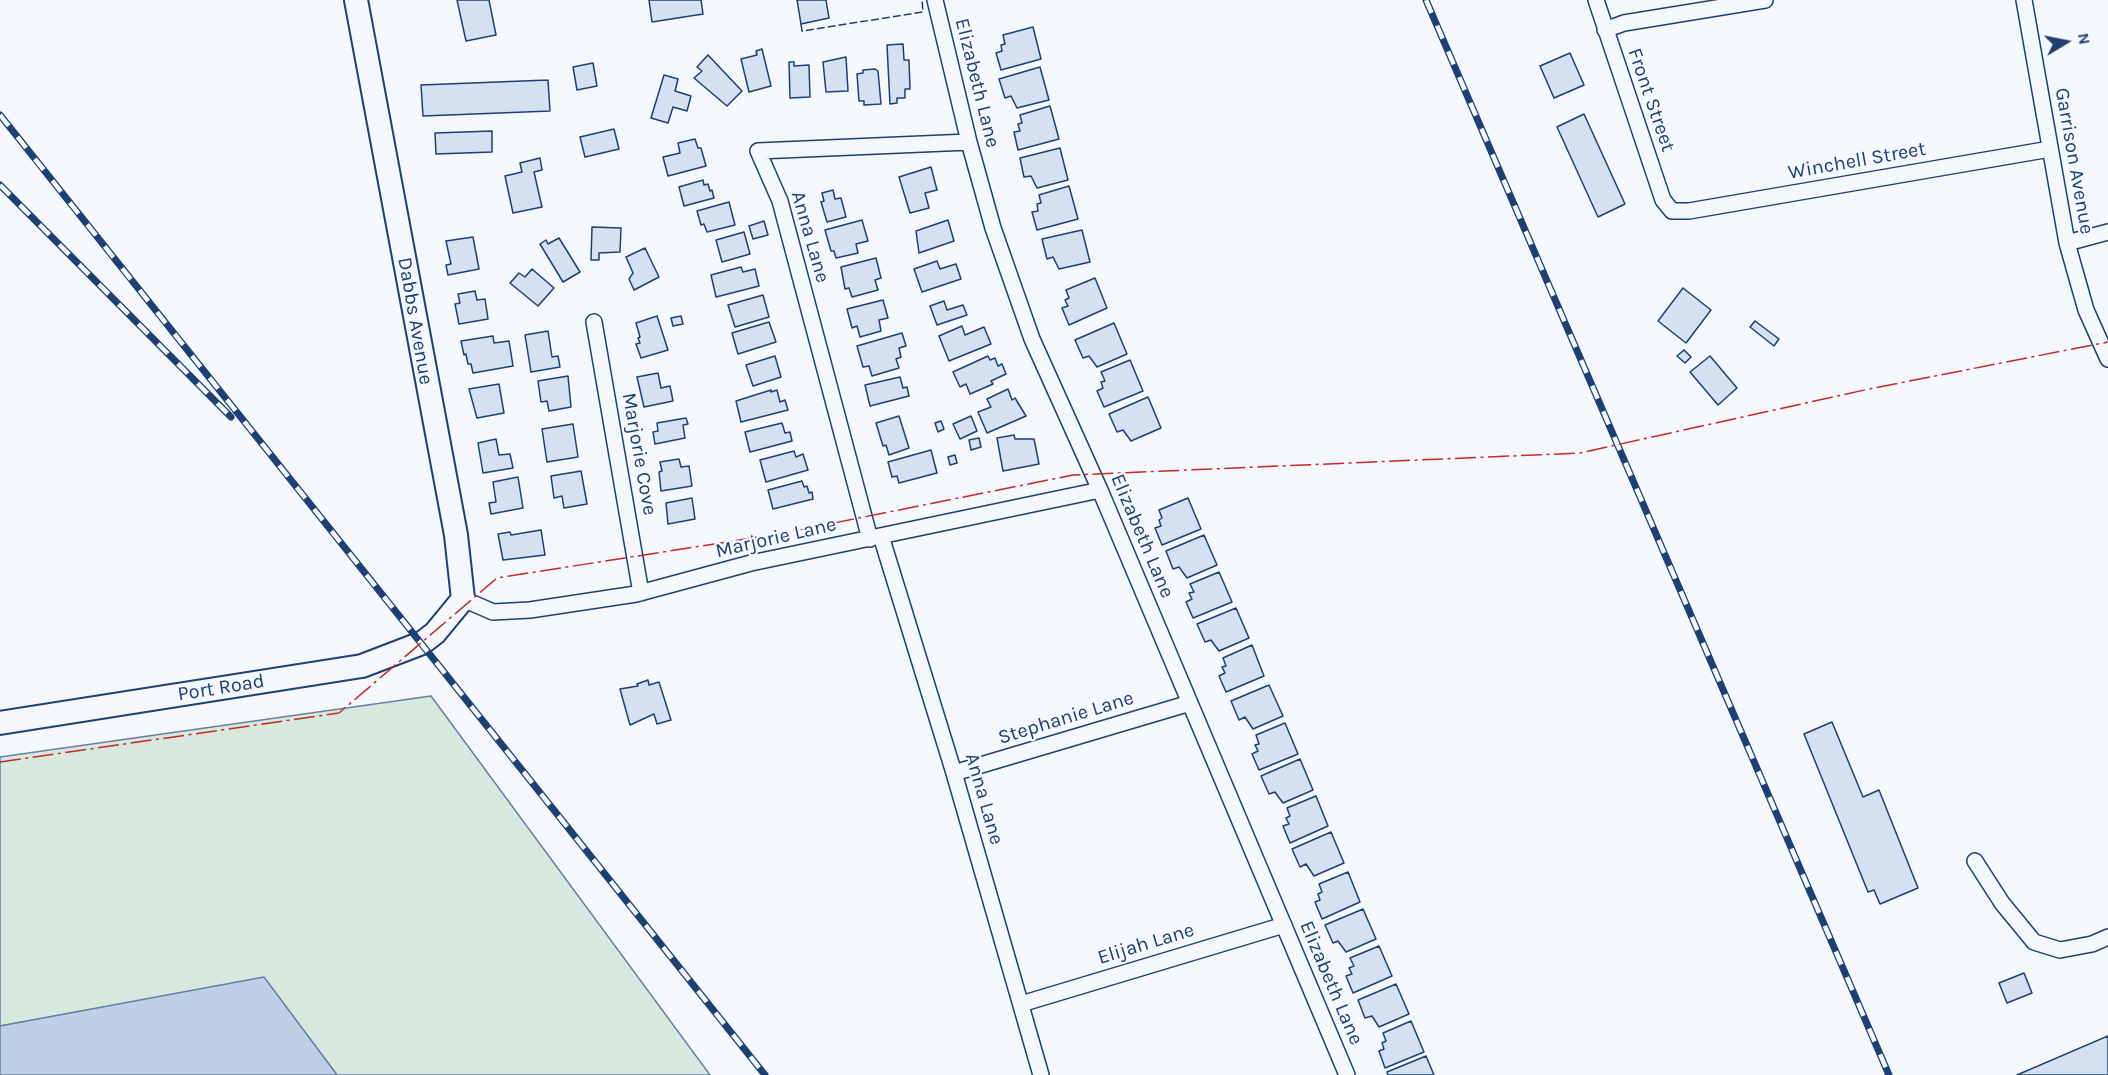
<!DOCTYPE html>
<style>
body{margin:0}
#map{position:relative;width:2108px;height:1075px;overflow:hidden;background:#f4f7fb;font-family:Karla,sans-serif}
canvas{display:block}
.north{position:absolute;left:2036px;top:12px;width:60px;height:60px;-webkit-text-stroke:4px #f4f7fb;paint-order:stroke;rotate:80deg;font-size:16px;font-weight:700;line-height:24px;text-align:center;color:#1d3f73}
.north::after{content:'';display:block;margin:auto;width:21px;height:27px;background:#1d3f73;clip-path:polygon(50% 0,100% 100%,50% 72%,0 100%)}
</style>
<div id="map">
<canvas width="2108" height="1075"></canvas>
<div class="north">N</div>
</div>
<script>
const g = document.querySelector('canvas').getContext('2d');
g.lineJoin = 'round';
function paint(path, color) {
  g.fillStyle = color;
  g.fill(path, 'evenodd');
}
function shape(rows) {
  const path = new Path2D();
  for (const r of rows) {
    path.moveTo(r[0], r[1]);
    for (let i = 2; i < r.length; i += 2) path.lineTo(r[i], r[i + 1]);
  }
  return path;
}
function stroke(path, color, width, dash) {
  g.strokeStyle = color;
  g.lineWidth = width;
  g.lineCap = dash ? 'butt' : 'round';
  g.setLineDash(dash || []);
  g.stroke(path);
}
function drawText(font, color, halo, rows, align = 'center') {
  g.font = font + ' Karla,sans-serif';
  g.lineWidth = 4.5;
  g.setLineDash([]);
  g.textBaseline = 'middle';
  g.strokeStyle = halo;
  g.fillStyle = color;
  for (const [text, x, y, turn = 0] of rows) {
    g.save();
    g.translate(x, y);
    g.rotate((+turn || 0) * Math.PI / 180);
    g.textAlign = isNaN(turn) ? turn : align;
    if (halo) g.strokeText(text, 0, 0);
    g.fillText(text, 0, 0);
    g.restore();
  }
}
const green = shape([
 [431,696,710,1075,337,1075,264,978,0,1026,0,757,431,696]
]);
const water = shape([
 [264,977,337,1075,0,1075,0,1026,264,977]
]);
const building = shape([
 [457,0,489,0,496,35,466,41,457,0],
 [649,0,701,0,703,14,652,22,649,0],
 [797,0,826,0,829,18,801,24,797,0],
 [1033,27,1041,59,1001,70,996,53,1002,51,1001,45,1005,44,1003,35,1033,27],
 [903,44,904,60,909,60,910,89,905,89,905,98,897,98,897,103,890,104,887,45,903,44],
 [762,49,771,86,749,92,741,59,757,55,756,51,762,49],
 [1570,53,1584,85,1554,98,1540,66,1570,53],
 [708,55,742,91,727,106,694,78,702,71,697,67,708,55],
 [846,57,848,91,826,92,823,62,846,57],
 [789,62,794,62,794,66,809,65,810,97,790,98,789,62],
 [593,63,597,86,577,90,573,67,593,63],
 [1040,67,1049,100,1017,108,1011,96,1005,98,999,79,1040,67],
 [875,69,878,71,881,104,864,105,864,101,859,101,857,74,863,73,863,70,875,69],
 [664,75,678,79,675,91,691,96,687,111,673,107,668,123,651,118,664,75],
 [548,80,550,111,423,116,421,85,548,80],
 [1050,106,1059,139,1018,150,1014,132,1020,131,1018,124,1022,123,1020,115,1050,106],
 [1584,114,1625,204,1598,217,1557,127,1584,114],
 [614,129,619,149,585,157,580,137,614,129],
 [492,131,492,152,436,154,435,133,492,131],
 [695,139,698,148,701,148,706,166,668,176,663,157,680,153,678,143,695,139],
 [1060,148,1068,180,1037,188,1031,176,1024,177,1020,158,1060,148],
 [540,158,542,170,534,172,542,207,513,213,505,176,522,172,520,163,540,158],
 [931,167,937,190,925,193,929,208,910,213,899,177,931,167],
 [703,180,704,185,708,184,710,191,712,190,714,198,684,206,679,187,703,180],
 [1069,186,1078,219,1037,230,1032,212,1038,211,1037,204,1041,203,1039,195,1069,186],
 [833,190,835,199,841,198,846,217,827,222,821,202,824,201,822,193,833,190],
 [729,202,735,225,707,232,704,224,701,225,697,211,729,202],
 [862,220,868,241,856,244,858,253,836,258,834,251,831,251,825,230,862,220],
 [948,220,954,241,919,253,916,231,948,220],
 [764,221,768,235,753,239,749,226,764,221],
 [592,227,621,228,620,252,599,253,599,260,591,260,592,227],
 [1082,230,1090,262,1059,269,1053,257,1047,259,1042,239,1082,230],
 [744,232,750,254,722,262,716,240,744,232],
 [473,237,479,269,448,275,446,265,451,264,446,241,473,237],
 [559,238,580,272,563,282,540,244,546,240,548,244,559,238],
 [645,248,659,277,634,290,629,279,633,273,626,257,645,248],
 [876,258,881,278,875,280,878,290,852,297,849,288,845,289,841,267,876,258],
 [937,261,940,269,956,264,961,279,922,292,914,269,937,261],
 [741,267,743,272,755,269,759,286,716,297,711,275,741,267],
 [532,269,554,288,538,306,510,283,519,273,525,277,532,269],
 [1095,278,1107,308,1069,325,1062,308,1068,306,1065,300,1069,298,1066,290,1095,278],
 [1683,288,1711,310,1686,343,1658,321,1683,288],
 [475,291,477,300,485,299,488,319,459,324,455,304,460,303,458,294,475,291],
 [763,295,769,317,735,327,728,305,763,295],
 [883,300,888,318,879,320,881,331,860,337,857,326,852,328,847,309,883,300],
 [944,301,947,310,963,305,967,315,937,325,930,306,944,301],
 [657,316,668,350,641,358,636,344,640,343,638,338,640,337,636,323,657,316],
 [681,316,683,324,673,326,671,318,681,316],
 [1755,321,1779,339,1774,346,1750,327,1755,321],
 [769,322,776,342,738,354,732,333,769,322],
 [1114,323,1127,354,1097,367,1089,356,1083,358,1075,340,1114,323],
 [962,326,965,335,984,327,991,344,949,361,939,336,962,326],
 [548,331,552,357,558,356,560,367,531,372,525,335,548,331],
 [902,333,906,346,899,348,901,357,896,359,899,368,872,376,869,366,863,367,857,346,902,333],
 [493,336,494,343,509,341,513,366,473,373,471,364,468,364,466,354,464,355,461,341,493,336],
 [1684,350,1691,357,1685,363,1677,356,1684,350],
 [775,356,781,377,753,386,746,365,775,356],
 [988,356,990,360,995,358,998,366,1002,364,1006,374,991,381,993,384,970,394,966,384,960,387,953,372,988,356],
 [1710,356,1737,388,1718,405,1690,372,1710,356],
 [1130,360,1143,391,1104,407,1097,391,1103,388,1101,382,1105,381,1101,372,1130,360],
 [658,373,661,388,670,386,673,401,644,407,637,377,658,373],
 [568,376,571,407,549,411,547,401,541,402,538,381,568,376],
 [900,377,903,388,907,387,909,396,870,406,865,385,900,377],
 [499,384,504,413,477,418,469,389,499,384],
 [1008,389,1012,400,1015,398,1026,416,987,433,978,412,991,407,987,399,1008,389],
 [771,390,771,392,777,390,780,402,785,400,788,410,741,422,736,401,771,390],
 [1148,397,1161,428,1131,441,1123,430,1117,432,1109,414,1148,397],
 [899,416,909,448,889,455,886,445,883,446,876,423,899,416],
 [971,416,977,431,960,439,953,424,971,416],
 [686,418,688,424,683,425,685,438,655,444,653,432,658,431,657,423,686,418],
 [941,421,944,429,938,432,935,423,941,421],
 [782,423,785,433,790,432,792,441,750,452,745,432,782,423],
 [573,424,578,457,547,462,542,429,573,424],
 [1014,435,1015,439,1034,439,1039,464,1003,471,997,438,1014,435],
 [979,438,981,447,971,450,969,440,979,438],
 [496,439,499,455,510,454,513,468,483,473,478,443,496,439],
 [931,450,937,473,899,483,897,476,892,477,888,462,931,450],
 [794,451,796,457,803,454,808,470,766,482,760,460,794,451],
 [955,455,957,463,950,465,948,457,955,455],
 [679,459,681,467,689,466,692,486,661,491,659,472,662,471,660,462,679,459],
 [581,471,587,504,564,508,562,496,554,498,551,476,581,471],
 [518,477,523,508,491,514,489,503,496,502,493,482,518,477],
 [802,481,804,487,807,486,809,493,812,492,813,499,773,509,768,490,802,481],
 [692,498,695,519,668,524,666,503,692,498],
 [1188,498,1201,529,1162,545,1155,528,1161,526,1159,520,1162,518,1159,510,1188,498],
 [541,530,545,555,503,560,498,534,510,532,511,535,541,530],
 [1204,535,1217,565,1187,578,1179,567,1173,569,1166,551,1204,535],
 [1219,572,1232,602,1193,618,1186,602,1192,599,1189,593,1194,592,1190,584,1219,572],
 [1236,608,1249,638,1219,651,1211,640,1205,642,1197,624,1236,608],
 [1252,645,1264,676,1226,692,1219,676,1225,673,1222,667,1226,666,1223,658,1252,645],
 [648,680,649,685,659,682,671,720,657,724,654,714,630,725,620,689,638,686,637,684,648,680],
 [1269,685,1283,716,1253,729,1245,717,1239,720,1231,701,1269,685],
 [1832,722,1863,797,1879,790,1918,888,1880,904,1874,890,1868,892,1804,734,1832,722],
 [1285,723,1298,754,1259,770,1252,754,1258,751,1255,745,1259,744,1256,735,1285,723],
 [1300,759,1313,790,1283,803,1275,792,1269,794,1261,776,1300,759],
 [1316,796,1328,826,1290,843,1283,826,1289,824,1286,818,1290,816,1287,808,1316,796],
 [1331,832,1344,863,1314,876,1306,864,1300,867,1292,849,1331,832],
 [1348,872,1360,902,1322,919,1315,902,1320,900,1318,894,1322,892,1319,884,1348,872],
 [1363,909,1376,939,1346,952,1338,941,1333,943,1325,925,1363,909],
 [1379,946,1392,976,1353,993,1346,976,1352,974,1349,968,1354,966,1350,958,1379,946],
 [2024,973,2032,993,2007,1003,1999,983,2024,973],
 [1396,984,1409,1014,1379,1027,1372,1016,1365,1018,1358,1000,1396,984],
 [1411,1021,1424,1052,1385,1068,1379,1051,1384,1049,1382,1043,1386,1041,1383,1033,1411,1021],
 [2108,1036,2108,1075,2017,1075,2108,1036],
 [1426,1056,1434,1075,1388,1075,1387,1072,1426,1056]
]);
const street = shape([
 [935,0,969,142,993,228,1032,339,1100,490,1347,1075],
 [1596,0,1663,200,1672,211,1689,211,2050,149],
 [2024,0,2067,243,2086,310,2108,359],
 [1605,30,1624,23,1765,0],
 [2067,243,2108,232],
 [594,322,641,593],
 [881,536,954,773,1041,1075],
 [870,539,780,201,758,151,969,142],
 [463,599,493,612,530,610,636,594,751,563,1100,490],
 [954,773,1190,703],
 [1975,861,2002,903,2034,942,2060,950,2092,944,2108,937],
 [1021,1004,1284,925]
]);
const secondary = shape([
 [0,723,362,666,422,643,435,633,463,599,456,535,356,0]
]);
const rail = shape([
 [1426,0,1889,1075],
 [0,115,765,1075],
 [0,185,231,417]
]);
const fence = shape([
 [801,24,802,31,923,12,922,0]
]);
const power = shape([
 [0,762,339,713,497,578,784,533,1073,475,1580,453,1869,389,2108,342]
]);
const streetNames = [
 ["Elizabeth Lane",977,83,76],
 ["Front Street",1651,100,71],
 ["Winchell Street",1857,161,-10],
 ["Garrison Avenue",2074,161,80],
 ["Anna Lane",810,237,74],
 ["Dabbs Avenue",415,321,80],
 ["Marjorie Cove",639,454,80],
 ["Elizabeth Lane",1142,536,67],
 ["Marjorie Lane",776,538,-13],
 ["Port Road",221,688,-9],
 ["Stephanie Lane",1066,718,-17],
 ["Anna Lane",984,799,74],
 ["Elijah Lane",1146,944,-17],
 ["Elizabeth Lane",1331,983,67]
];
paint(green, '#d7e8df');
stroke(green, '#687fa3', 1.5);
paint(water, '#bed0e5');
stroke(water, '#687fa3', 1.5);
paint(building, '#d5e0f0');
stroke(building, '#1d3f73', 1.5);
stroke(street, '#1d3f73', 18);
stroke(secondary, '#1d3f73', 26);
stroke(street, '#f4f7fb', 15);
stroke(secondary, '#f4f7fb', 22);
stroke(rail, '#1d3f73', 7);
stroke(rail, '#f4f7fb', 4.5, [14]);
stroke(fence, '#1d3f73', 1.5, [8, 3]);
stroke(power, '#c62828', 1.5, [21, 4.5, 3, 4.5]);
drawText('20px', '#1d3f73', '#f4f7fb', streetNames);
</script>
